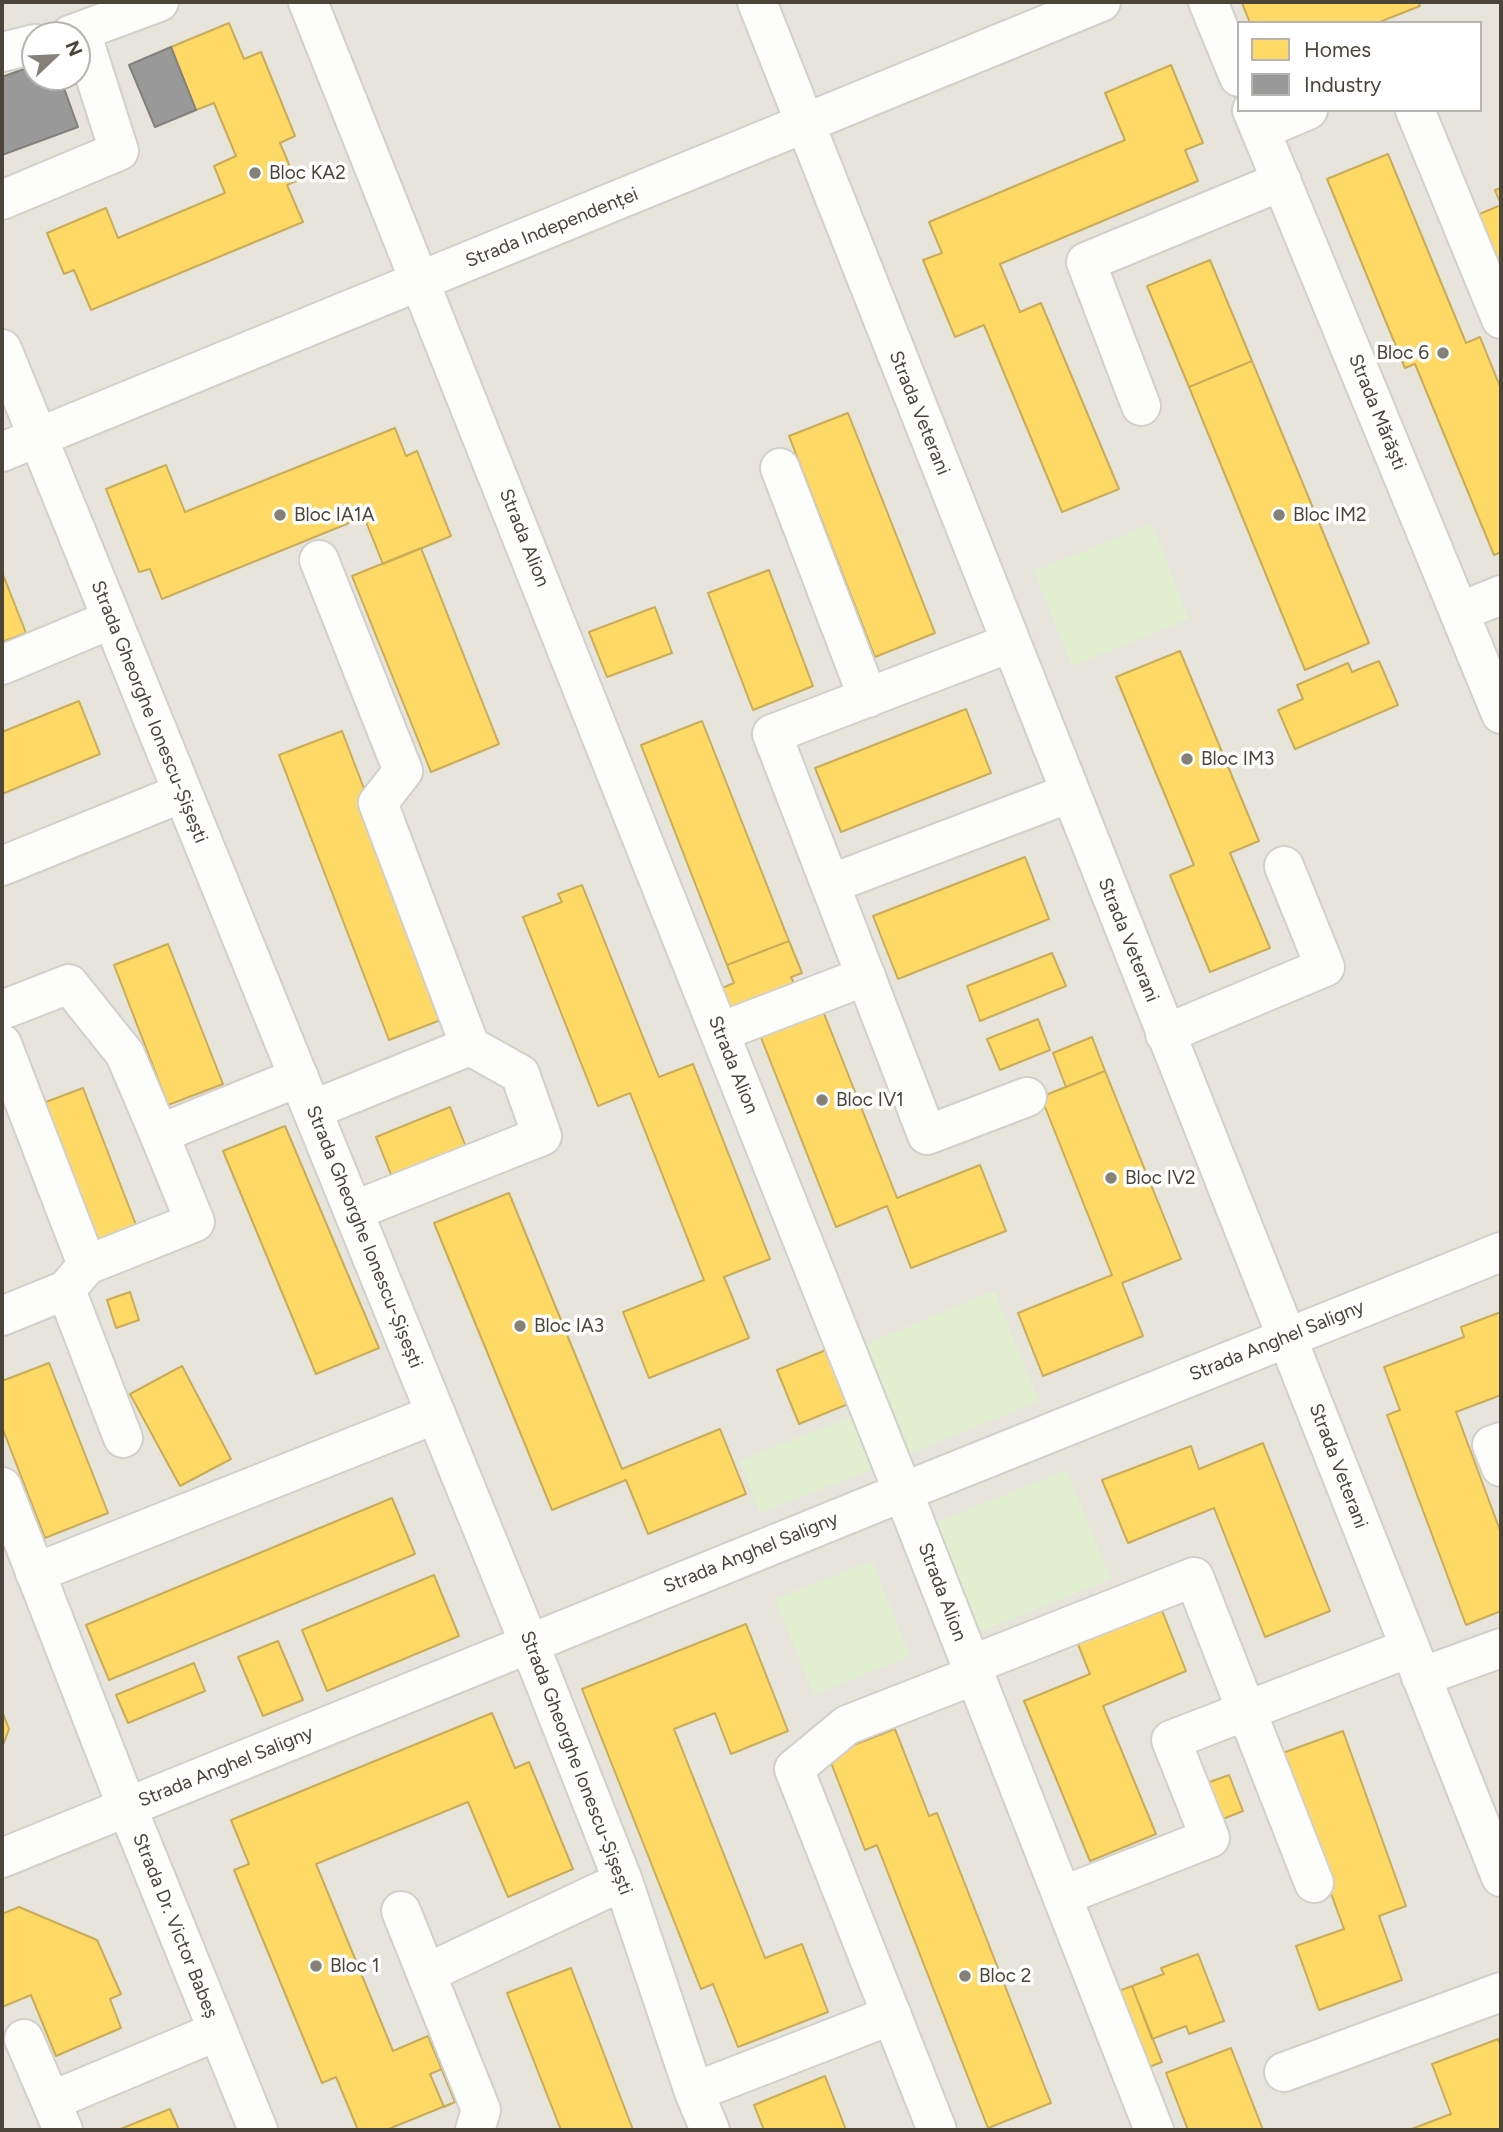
<!DOCTYPE html>
<meta charset="utf-8">
<style>
body{margin:0}
#map{position:relative;width:1503px;height:2132px;overflow:hidden;background:#f4f2ee;font-family:Figtree,sans-serif}
canvas{display:block}
.frame{position:absolute;inset:0;border:4px solid #4b4439;pointer-events:none}
.legend{position:absolute;left:1237px;top:21px;width:245px;height:91px;box-sizing:border-box;background:#fff;border:2px solid #b7b4b0;margin:0;padding:9px 12px;list-style:none;font-size:21px;color:#4b4439}
.legend li{display:flex;align-items:center;gap:14px;height:35px}
.legend b{width:35px;border:2px solid #b7b4b0}
.north{position:absolute;left:21px;top:21px;width:70px;height:70px;box-sizing:border-box;background:#fff;border:2px solid #b7b4b0;border-radius:50%;rotate:67deg;font-size:19px;font-weight:700;line-height:28px;text-align:center;color:#4b4439}
.north::after{content:'';display:block;margin:auto;width:24px;height:32px;background:#868178;clip-path:polygon(50% 0,100% 100%,50% 72%,0 100%)}
</style>
<div id="map">
<canvas width="1503" height="2132"></canvas>
<div class="frame"></div>
<ul class="legend">
<li><b style="height:19px;background:#ffd966"></b>Homes</li>
<li><b style="height:19px;background:#999"></b>Industry</li>
</ul>
<div class="north">N</div>
</div>
<script>
const g = document.querySelector('canvas').getContext('2d');
g.lineJoin = 'round';
function paint(path, color) {
  g.fillStyle = color;
  g.fill(path, 'evenodd');
}
function shape(rows) {
  const path = new Path2D();
  for (const r of rows) {
    path.moveTo(r[0], r[1]);
    for (let i = 2; i < r.length; i += 2) path.lineTo(r[i], r[i + 1]);
  }
  return path;
}
function stroke(path, color, width, dash) {
  g.strokeStyle = color;
  g.lineWidth = width;
  g.lineCap = dash ? 'butt' : 'round';
  g.setLineDash(dash || []);
  g.stroke(path);
}
function drawText(font, color, halo, rows, align = 'center') {
  g.font = font + ' Figtree,sans-serif';
  g.lineWidth = 7;
  g.setLineDash([]);
  g.textBaseline = 'middle';
  g.strokeStyle = halo;
  g.fillStyle = color;
  for (const [text, x, y, turn = 0] of rows) {
    g.save();
    g.translate(x, y);
    g.rotate((+turn || 0) * Math.PI / 180);
    g.textAlign = isNaN(turn) ? turn : align;
    if (halo) g.strokeText(text, 0, 0);
    g.fillText(text, 0, 0);
    g.restore();
  }
}
const residential = shape([
 [2,2,1501,2,1501,2130,2,2130],
 [1239,23,1480,23,1480,110,1239,110],
 [35,35,77,35,77,77,35,77]
]);
const green = shape([
 [1152,524,1189,619,1072,666,1034,571],
 [994,1291,1039,1401,909,1454,864,1345],
 [860,1413,880,1466,760,1513,739,1461],
 [1066,1470,1111,1579,980,1632,935,1523],
 [872,1561,910,1656,814,1695,775,1599]
]);
const homes = shape([
 [1247,2,1418,2,1420,6,1377,23,1250,23,1242,3,1247,2],
 [229,23,244,59,261,52,295,136,280,143,296,181,287,185,303,222,91,310,74,270,64,274,47,233,106,208,118,238,225,193,214,166,236,156,214,103,196,110,171,47,229,23],
 [1171,65,1203,143,1185,150,1198,181,1000,264,1020,312,1041,303,1119,489,1062,512,984,325,955,337,923,260,942,253,929,222,1125,140,1105,93,1171,65],
 [1388,154,1466,343,1480,337,1501,389,1501,552,1494,555,1415,364,1405,368,1327,179,1388,154],
 [1501,188,1501,257,1495,260,1477,215,1501,205,1495,190,1501,188],
 [1210,260,1252,361,1189,387,1147,286,1210,260],
 [1252,361,1369,643,1305,670,1189,387,1252,361],
 [848,413,935,633,875,657,789,436,848,413],
 [395,428,406,456,417,451,451,536,383,564,364,517,162,599,150,569,139,572,106,489,166,465,185,512,395,428],
 [421,548,499,744,431,772,352,576,421,548],
 [769,570,813,686,753,710,708,593,769,570],
 [2,572,26,633,2,642,2,572],
 [655,607,672,653,607,677,589,632,655,607],
 [1180,651,1259,841,1230,853,1270,948,1210,972,1170,875,1194,865,1116,677,1180,651],
 [1379,661,1398,705,1295,749,1278,710,1303,699,1297,685,1348,663,1352,672,1379,661],
 [79,701,100,754,2,794,2,732,79,701],
 [966,709,991,773,841,832,815,768,966,709],
 [702,721,789,941,727,965,641,745,702,721],
 [342,731,451,1016,389,1040,279,755,342,731],
 [1025,857,1049,919,898,979,873,916,1025,857],
 [582,885,659,1077,693,1064,770,1259,724,1277,749,1338,649,1378,623,1312,704,1280,630,1093,598,1106,523,917,562,902,558,894,582,885],
 [789,941,802,973,791,977,797,990,724,1019,713,992,734,983,727,965,789,941],
 [168,944,223,1084,168,1105,114,965,168,944],
 [1052,953,1066,986,980,1021,967,986,1052,953],
 [823,1011,897,1198,980,1165,1006,1231,911,1268,887,1206,836,1227,760,1035,823,1011],
 [1038,1019,1050,1050,1000,1070,987,1039,1038,1019],
 [1092,1037,1105,1071,1066,1087,1053,1053,1092,1037],
 [1105,1071,1181,1259,1122,1283,1143,1336,1043,1376,1018,1313,1112,1275,1041,1097,1105,1071],
 [83,1088,136,1225,84,1246,30,1108,83,1088],
 [450,1107,468,1152,394,1182,376,1137,450,1107],
 [285,1126,379,1348,316,1374,223,1151,285,1126],
 [509,1193,622,1469,720,1429,746,1494,648,1534,626,1480,552,1510,434,1223,509,1193],
 [130,1292,139,1320,116,1328,107,1300,130,1292],
 [1501,1312,1501,1395,1456,1412,1501,1533,1501,1611,1466,1625,1387,1415,1400,1410,1384,1367,1464,1337,1461,1327,1501,1312],
 [831,1348,853,1402,799,1424,777,1370,831,1348],
 [49,1363,108,1513,45,1538,2,1427,2,1381,49,1363],
 [182,1366,231,1459,180,1486,130,1394,182,1366],
 [1263,1443,1330,1611,1265,1637,1214,1508,1128,1543,1102,1480,1191,1446,1199,1469,1263,1443],
 [392,1498,415,1554,109,1680,86,1625,392,1498],
 [434,1575,459,1636,327,1691,302,1630,434,1575],
 [1161,1608,1186,1671,1103,1706,1156,1834,1090,1861,1024,1701,1090,1674,1077,1642,1161,1608],
 [746,1624,788,1731,731,1754,715,1713,674,1729,765,1958,802,1944,828,2012,738,2047,713,1984,701,1989,582,1689,746,1624],
 [278,1641,303,1700,263,1716,238,1657,278,1641],
 [194,1663,205,1691,128,1723,116,1695,194,1663],
 [2,1711,9,1729,2,1748,2,1711],
 [492,1713,515,1768,529,1762,573,1869,508,1897,468,1802,316,1864,393,2051,428,2036,455,2102,386,2130,358,2130,336,2077,322,2083,234,1870,249,1864,231,1820,492,1713],
 [895,1729,929,1816,937,1813,1051,2103,988,2128,877,1845,865,1850,828,1755,895,1729],
 [1343,1731,1406,1906,1379,1916,1402,1980,1319,2010,1296,1946,1344,1929,1280,1754,1343,1731],
 [1229,1775,1243,1811,1210,1824,1196,1787,1229,1775],
 [19,1907,97,1940,121,1994,110,1999,121,2028,56,2056,31,1995,2,2007,2,1914,19,1907],
 [1198,1954,1224,2021,1189,2034,1186,2026,1152,2039,1132,1986,1164,1974,1161,1968,1198,1954],
 [571,1968,633,2130,561,2130,507,1993,571,1968],
 [1132,1986,1162,2062,1141,2070,1111,1994,1132,1986],
 [1498,2039,1501,2047,1501,2130,1409,2130,1451,2114,1432,2064,1498,2039],
 [1231,2048,1263,2130,1188,2130,1166,2073,1231,2048],
 [442,2069,455,2102,444,2107,430,2074,442,2069],
 [825,2076,846,2130,764,2130,754,2105,825,2076],
 [170,2109,179,2130,118,2130,170,2109]
]);
const industry = shape([
 [171,47,196,110,155,127,129,65,171,47],
 [35,65,35,77,60,77,78,127,2,155,2,77,35,65]
]);
const minor = shape([
 [308,2,903,1492,1154,2130],
 [757,2,1501,1877],
 [1208,2,1239,77],
 [70,35,159,2],
 [2,52,35,44],
 [1252,110,1501,714],
 [1415,110,1501,319],
 [1261,130,1308,110],
 [2,200,119,151,81,32],
 [2,349,529,1643,623,1881,694,2092,710,2130],
 [1141,406,1086,262,1282,181],
 [2,452,1101,2],
 [780,468,868,698],
 [319,560,403,771,378,803,470,1046,520,1074,542,1136,353,1211],
 [1459,612,1501,595],
 [1010,643,772,734,927,1135,1027,1097],
 [2,665,112,619],
 [2,866,182,793],
 [830,884,1070,793],
 [2,1010,69,984,125,1054,159,1134,299,1077],
 [720,1032,866,976],
 [1165,1034,1325,967,1284,866],
 [2,1044,87,1265,66,1290,2,1316],
 [312,1110,470,1046],
 [87,1265,195,1222,159,1134],
 [66,1290,123,1438],
 [1501,1442,1492,1445,1501,1467],
 [2,1487,127,1807,258,2130],
 [35,1573,436,1414],
 [971,1665,1194,1577,1314,1883],
 [1421,1677,1501,1648],
 [2,1858,903,1492,1501,1252],
 [1062,1896,1210,1838,1171,1740,1409,1648],
 [401,1911,481,2110,475,2130],
 [427,1973,623,1881],
 [24,2039,63,2130],
 [1284,2072,1501,1992],
 [694,2092,892,2015],
 [51,2101,218,2031],
 [937,2130,794,1769,847,1725,975,1675]
]);
const markers = [
 [255,173,7,"#868178"],
 [1443,353,7,"#868178"],
 [280,515,7,"#868178"],
 [1279,515,7,"#868178"],
 [1187,759,7,"#868178"],
 [822,1100,7,"#868178"],
 [1111,1178,7,"#868178"],
 [520,1326,7,"#868178"],
 [316,1966,7,"#868178"],
 [965,1976,7,"#868178"]
];
const poiNames = [
 ["Bloc KA2",269,173],
 ["Bloc 6",1429,353,"right"],
 ["Bloc IA1A",294,515],
 ["Bloc IM2",1293,515],
 ["Bloc IM3",1201,759],
 ["Bloc IV1",836,1100],
 ["Bloc IV2",1125,1178],
 ["Bloc IA3",534,1326],
 ["Bloc 1",330,1966],
 ["Bloc 2",979,1976]
];
const streetNames = [
 ["Strada Independenței",552,228,-22],
 ["Strada Mărăști",1377,412,68],
 ["Strada Veterani",919,413,68],
 ["Strada Alion",524,538,68],
 ["Strada Gheorghe Ionescu-Șișești",149,712,68],
 ["Strada Veterani",1128,940,68],
 ["Strada Alion",733,1065,68],
 ["Strada Gheorghe Ionescu-Șișești",364,1237,68],
 ["Strada Anghel Saligny",1277,1341,-22],
 ["Strada Veterani",1338,1466,69],
 ["Strada Anghel Saligny",751,1553,-22],
 ["Strada Alion",942,1592,69],
 ["Strada Gheorghe Ionescu-Șișești",576,1763,69],
 ["Strada Anghel Saligny",226,1767,-22],
 ["Strada Dr. Victor Babeș",175,1926,68]
];
paint(residential, '#e7e4dc');
paint(green, '#e1eecf');
paint(homes, '#ffd966');
stroke(homes, '#c9ac58', 2);
paint(industry, '#999');
stroke(industry, '#82807c', 2);
stroke(minor, '#d2d0cb', 42);
stroke(minor, '#fdfdfc', 38);
for (const [x, y, r, color] of markers) {
  const dot = new Path2D();
  dot.arc(x, y, r, 0, 2 * Math.PI);
  g.fillStyle = color;
  g.fill(dot);
  stroke(dot, '#fff', 2.5);
}
drawText('19px', '#4b4439', '#fff', poiNames, 'left');
drawText('19px', '#4b4439', '#fff', streetNames);
</script>
